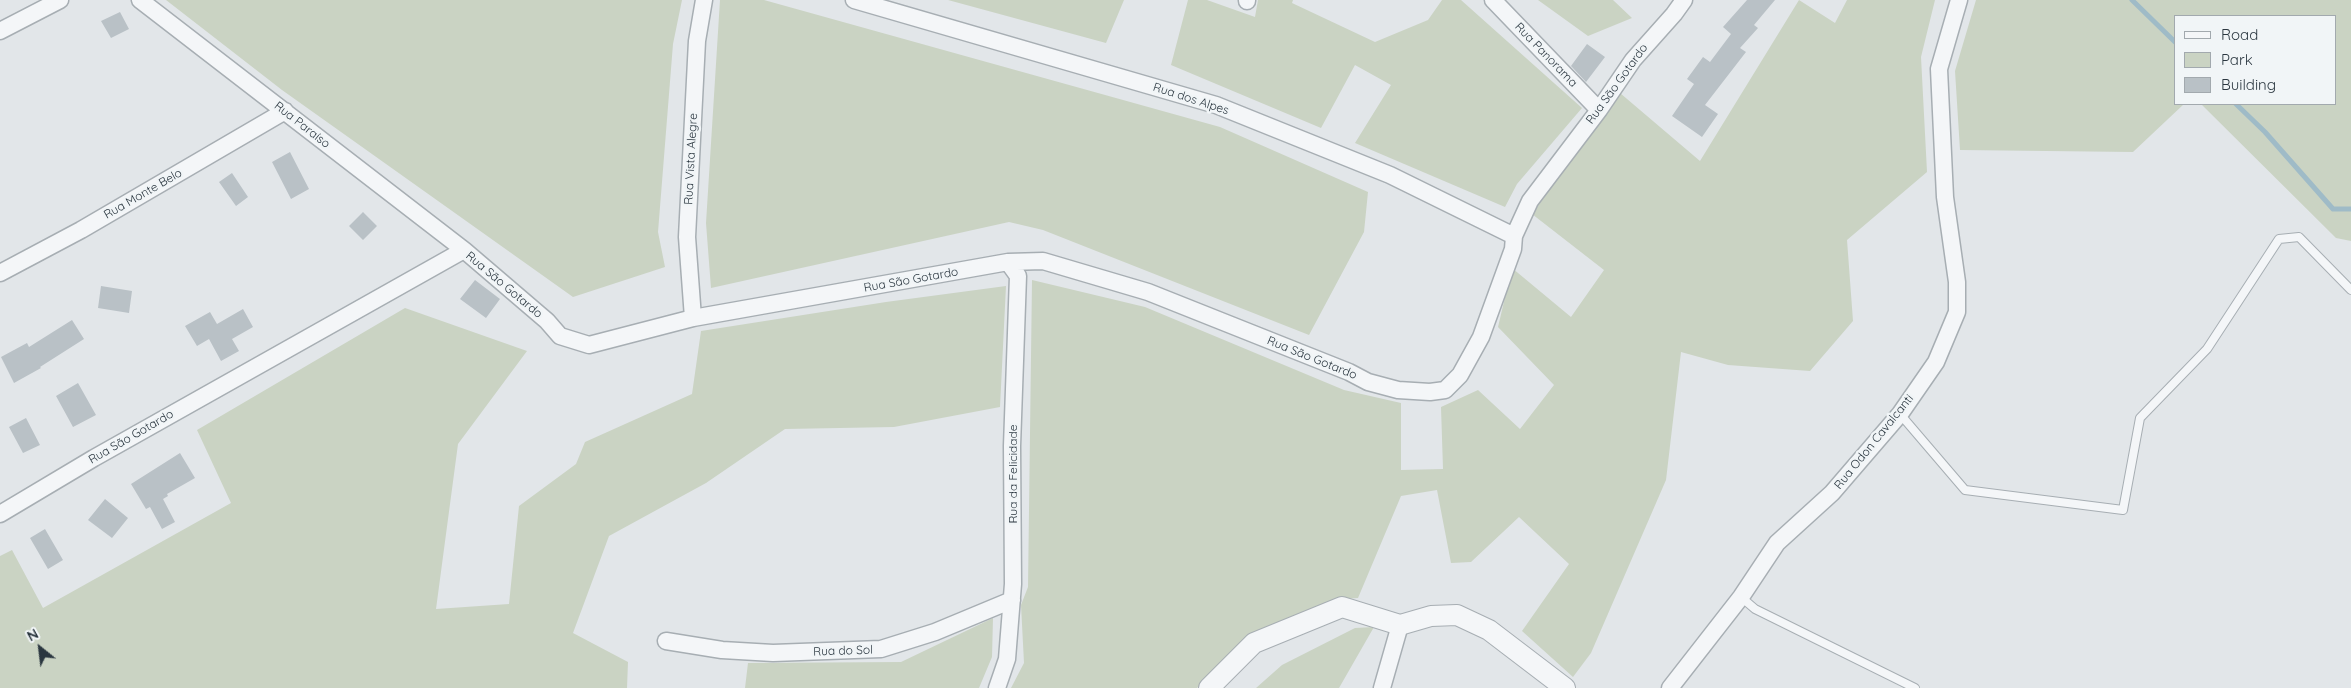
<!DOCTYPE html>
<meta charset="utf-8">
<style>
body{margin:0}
#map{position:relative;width:2351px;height:688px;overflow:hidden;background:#e2e6e9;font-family:Quicksand,sans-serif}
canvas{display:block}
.legend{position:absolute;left:2174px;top:15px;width:162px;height:90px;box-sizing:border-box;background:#f1f5f7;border:1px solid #a2a9ae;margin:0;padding:6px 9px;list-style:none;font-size:15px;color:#2b3740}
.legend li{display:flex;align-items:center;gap:10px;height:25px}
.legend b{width:25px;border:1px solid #a2a9ae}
.north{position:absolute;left:15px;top:623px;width:50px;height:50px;-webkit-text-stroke:4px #f1f5f7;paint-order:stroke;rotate:331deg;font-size:14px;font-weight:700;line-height:20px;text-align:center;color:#2b3740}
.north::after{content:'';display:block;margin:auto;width:18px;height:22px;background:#2b3740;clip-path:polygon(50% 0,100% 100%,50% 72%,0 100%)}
</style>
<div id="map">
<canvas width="2351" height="688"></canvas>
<ul class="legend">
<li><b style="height:6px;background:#f4f6f8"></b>Road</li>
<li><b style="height:14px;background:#cad3c3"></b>Park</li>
<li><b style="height:14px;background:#b9c1c6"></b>Building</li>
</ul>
<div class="north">N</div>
</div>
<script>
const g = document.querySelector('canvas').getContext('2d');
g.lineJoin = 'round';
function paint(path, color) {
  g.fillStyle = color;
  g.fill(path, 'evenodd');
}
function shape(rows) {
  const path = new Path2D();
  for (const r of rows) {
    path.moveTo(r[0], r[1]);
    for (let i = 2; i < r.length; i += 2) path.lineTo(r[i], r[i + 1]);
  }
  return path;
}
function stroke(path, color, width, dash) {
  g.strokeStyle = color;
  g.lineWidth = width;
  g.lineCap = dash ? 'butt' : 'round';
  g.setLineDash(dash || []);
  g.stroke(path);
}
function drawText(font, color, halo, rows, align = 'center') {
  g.font = font + ' Quicksand,sans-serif';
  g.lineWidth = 5;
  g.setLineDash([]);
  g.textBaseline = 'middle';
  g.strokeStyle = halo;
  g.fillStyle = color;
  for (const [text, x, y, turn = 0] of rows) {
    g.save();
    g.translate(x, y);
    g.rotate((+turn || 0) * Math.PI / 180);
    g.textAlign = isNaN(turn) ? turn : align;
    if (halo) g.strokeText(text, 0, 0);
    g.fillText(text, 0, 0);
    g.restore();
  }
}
const green = shape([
 [166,0,682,0,673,44,658,232,665,267,573,297,282,90],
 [720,0,764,0,1220,127,1368,192,1364,232,1309,335,1043,230,1009,222,711,288,706,223],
 [948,0,1124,0,1106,43],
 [1188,0,1207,0,1255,17,1258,0,1293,0,1292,3,1375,42,1428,20,1442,0,1461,0,1582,108,1517,184,1505,207,1355,143,1391,85,1355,65,1321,128,1171,65],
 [1538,0,1613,0,1632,18,1588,36],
 [1799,0,1835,23,1847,0,1935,0,1921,57,1927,172,1847,240,1853,321,1810,371,1728,365,1681,352,1666,480,1591,653,1573,677,1522,631,1569,564,1519,517,1471,562,1451,563,1437,490,1401,496,1358,598,1342,599,1250,635,1197,688,1011,688,1024,663,1021,605,1028,587,1032,280,1145,307,1344,390,1401,403,1401,470,1443,469,1441,407,1478,390,1520,429,1554,385,1498,327,1512,268,1571,317,1604,270,1532,214,1620,93,1700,161],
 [1976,0,2351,0,2351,241,2336,238,2201,104,2335,104,2335,16,2175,16,2175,104,2184,104,2133,152,1960,150,1955,71],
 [1006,286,1000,407,894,427,785,429,706,483,609,536,573,633,628,662,627,688,0,688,0,556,12,550,43,608,231,503,197,430,405,308,527,351,458,444,436,609,509,604,519,506,576,464,585,442,692,394,701,331,886,302],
 [993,618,992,657,979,688,745,688,748,663,901,662],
 [1374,627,1339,688,1256,688,1282,665,1355,628]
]);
const stream = shape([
 [2132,0,2175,42],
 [2236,104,2265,132,2333,209,2351,209]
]);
const building = shape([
 [1747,0,1775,0,1754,25,1758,28,1740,48,1746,52,1705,105,1718,114,1702,137,1672,116,1694,84,1687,79,1703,57,1710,62,1731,34,1723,27],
 [120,12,129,29,111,38,101,21],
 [1587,44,1605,57,1586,82,1571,66],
 [290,152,309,189,291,199,272,162],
 [232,173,248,197,236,206,219,182],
 [363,212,377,226,363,240,349,226],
 [475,280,500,299,486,318,460,299],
 [101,286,132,291,129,313,98,308],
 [243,309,253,327,232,339,239,351,221,361,209,339,197,346,185,326,210,312,217,324],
 [72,320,84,339,40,367,41,368,14,383,1,357,27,343,29,347],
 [78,383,96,415,73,427,56,396],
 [26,418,40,445,23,453,9,427],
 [180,453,195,478,167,494,168,496,163,499,175,522,162,529,150,507,146,509,131,484],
 [105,499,128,518,112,538,88,520],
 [45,529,63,560,48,569,30,538]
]);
const service = shape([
 [1900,414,1965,490,2123,510,2140,418,2207,349,2279,239,2299,237,2351,290],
 [1741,597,1755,609,1915,688]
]);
const minor = shape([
 [140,0,464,250],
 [854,0,1216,105,1390,175,1514,236],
 [1493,0,1599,110],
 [1247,1,1247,0],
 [0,31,60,0],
 [0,273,81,230,285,111],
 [693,318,687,237,697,41,704,0],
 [0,514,94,458,464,250,547,321,560,336,589,345,693,318,1008,262,1043,261,1148,292,1349,372,1368,382,1398,390,1430,392,1445,390,1460,375,1481,337,1513,249,1514,236,1530,201,1599,110,1633,60,1674,14,1684,0],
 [666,641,722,650,773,653,881,649,935,632,1012,600],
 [997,688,1007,659,1013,584,1012,446,1018,276,1008,262],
 [1382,688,1400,625],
 [1670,688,1741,597,1777,543,1832,493,1900,414,1936,362,1957,312,1957,282,1945,197,1939,69,1959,0]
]);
const tertiary = shape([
 [1209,688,1254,643,1342,607,1400,625,1431,616,1457,615,1489,630,1565,688]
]);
const streetNames = [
 ["Rua Panorama",1546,55,46],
 ["Rua São Gotardo",1617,84,-54],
 ["Rua dos Alpes",1191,99,18],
 ["Rua Paraíso",302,125,38],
 ["Rua Vista Alegre",691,159,-87],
 ["Rua Monte Belo",143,194,-30],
 ["Rua São Gotardo",911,280,-10],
 ["Rua São Gotardo",504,285,40],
 ["Rua São Gotardo",1312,358,22],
 ["Rua São Gotardo",131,437,-30],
 ["Rua Odon Cavalcanti",1874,442,-51],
 ["Rua da Felicidade",1013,474,-90],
 ["Rua do Sol",843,651,-2]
];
paint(green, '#cad3c3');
stroke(stream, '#9fbbc7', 5);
paint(building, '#b9c1c6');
stroke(service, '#a7aeb3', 10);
stroke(minor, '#a7aeb3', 19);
stroke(tertiary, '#a7aeb3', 22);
stroke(service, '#f4f6f8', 8);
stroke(minor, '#f4f6f8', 16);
stroke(tertiary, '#f4f6f8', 20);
drawText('12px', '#2b3740', '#f1f5f7', streetNames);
</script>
